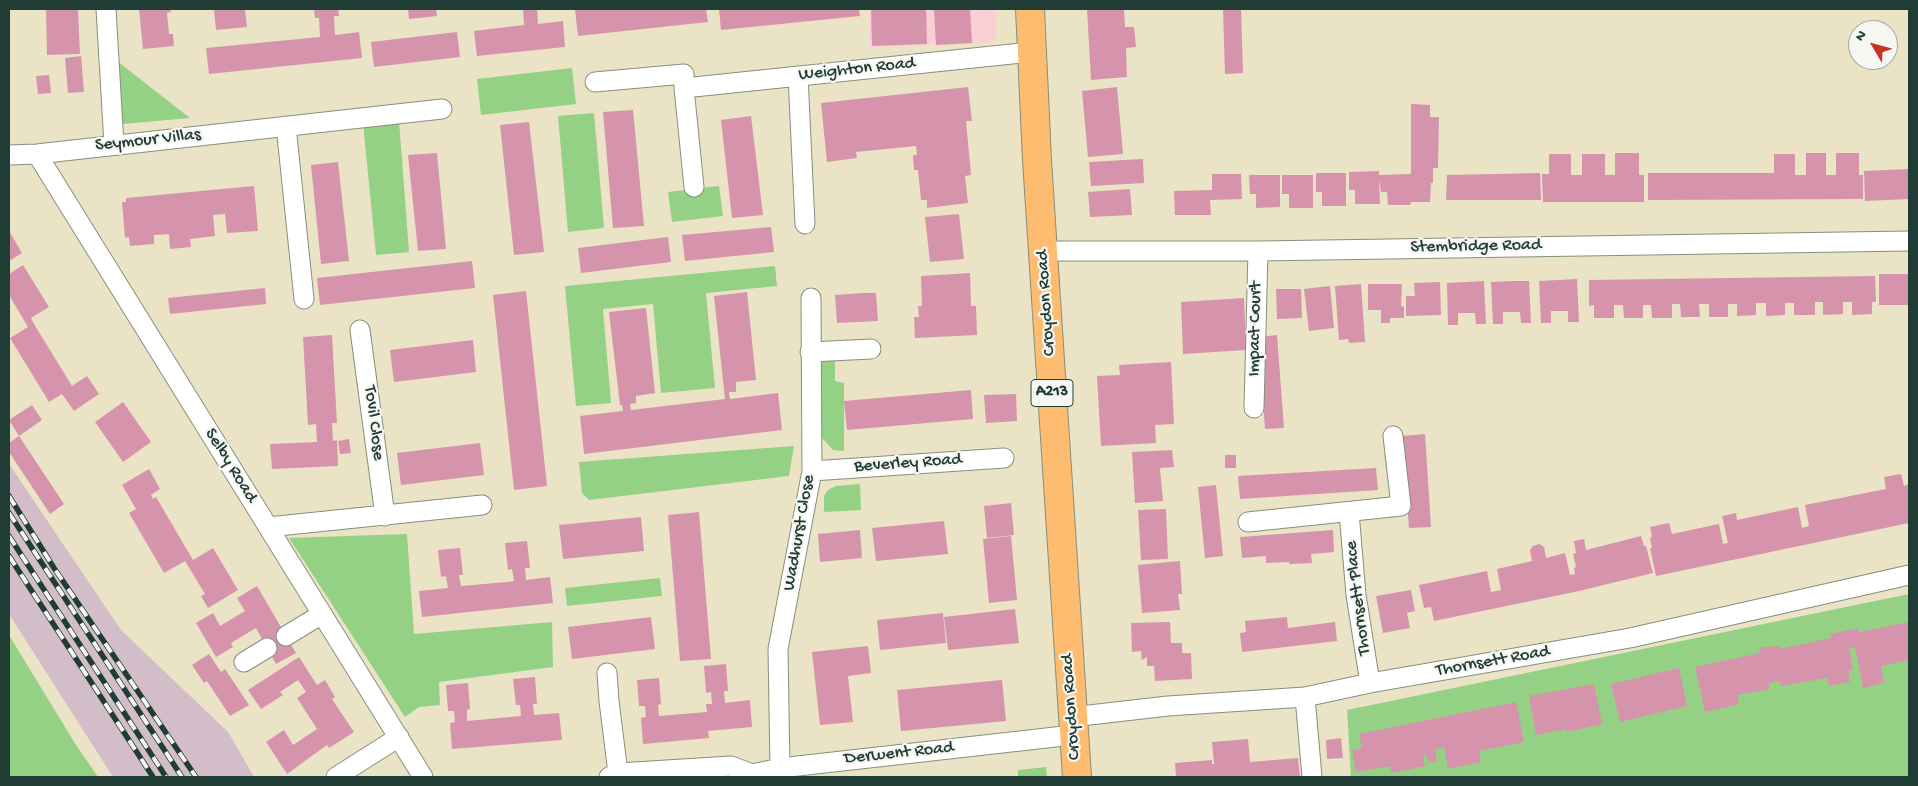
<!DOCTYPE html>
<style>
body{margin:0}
#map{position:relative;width:1918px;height:786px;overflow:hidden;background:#ebe3c5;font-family:"Gochi Hand",sans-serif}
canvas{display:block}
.frame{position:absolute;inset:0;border:10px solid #1f3d34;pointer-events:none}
.north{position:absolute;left:1848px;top:20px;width:50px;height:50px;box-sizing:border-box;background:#f6f6f2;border:1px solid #a0aca6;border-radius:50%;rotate:307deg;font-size:14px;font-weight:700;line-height:20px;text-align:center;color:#1f3d34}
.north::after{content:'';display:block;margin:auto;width:18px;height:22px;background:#c8321e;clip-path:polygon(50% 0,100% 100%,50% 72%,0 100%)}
</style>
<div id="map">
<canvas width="1918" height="786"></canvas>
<div class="frame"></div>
<div class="north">N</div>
</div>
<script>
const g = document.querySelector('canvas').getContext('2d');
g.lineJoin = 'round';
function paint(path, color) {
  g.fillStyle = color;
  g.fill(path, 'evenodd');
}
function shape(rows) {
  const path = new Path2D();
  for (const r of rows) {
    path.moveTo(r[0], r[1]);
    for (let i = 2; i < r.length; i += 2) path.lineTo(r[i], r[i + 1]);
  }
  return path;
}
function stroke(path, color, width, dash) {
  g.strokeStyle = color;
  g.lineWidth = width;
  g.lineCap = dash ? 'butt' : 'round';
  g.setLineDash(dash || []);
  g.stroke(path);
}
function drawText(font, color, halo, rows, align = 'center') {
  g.font = font + ' "Gochi Hand",sans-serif';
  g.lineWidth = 4.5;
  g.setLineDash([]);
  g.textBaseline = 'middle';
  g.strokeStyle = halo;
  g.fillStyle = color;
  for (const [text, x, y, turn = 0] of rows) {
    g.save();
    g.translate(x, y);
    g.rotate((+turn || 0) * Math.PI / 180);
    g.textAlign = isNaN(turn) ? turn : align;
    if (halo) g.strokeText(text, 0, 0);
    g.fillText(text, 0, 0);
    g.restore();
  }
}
const built = shape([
 [870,9,996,9,996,40,987,43,870,47]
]);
const industrial = shape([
 [9,464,121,630,228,732,254,777,113,777,9,614]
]);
const green = shape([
 [117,61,190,118,123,124],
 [572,68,576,104,481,115,477,79],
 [594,113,604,228,568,232,558,116],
 [399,120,409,252,376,255,363,123],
 [719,186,723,216,672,222,668,192],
 [775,266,777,286,706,293,715,388,661,393,653,304,603,309,611,403,576,406,565,286],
 [823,356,835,357,835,381,844,383,844,451,833,450,821,437,816,363],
 [794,446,789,476,589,500,582,493,579,462],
 [860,484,861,510,824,512,824,496,828,490,836,486],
 [407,534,414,634,552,622,553,667,439,682,440,705,419,707,405,717,289,538],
 [660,578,662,596,567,606,565,588],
 [1909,594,1909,777,1351,777,1347,710],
 [9,635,76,745,98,777,9,777],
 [1046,767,1047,777,1018,777,1018,770]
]);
const building = shape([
 [78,9,80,54,47,55,46,10],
 [139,9,170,9,171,12,167,13,169,34,173,34,174,46,143,49],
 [214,9,245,9,247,27,216,30],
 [314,9,338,9,339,16,334,16,335,35,359,32,362,58,209,74,206,48,320,37,319,18,315,18],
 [408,9,436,9,437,16,409,19],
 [523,9,537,9,538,24,563,21,565,47,477,56,474,31,524,25],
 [575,9,706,9,708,22,578,36],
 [719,9,859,9,860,16,721,30],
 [871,9,926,9,927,44,872,46],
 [934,9,970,9,972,43,936,45],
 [1087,9,1124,9,1125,27,1134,27,1136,47,1126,48,1127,77,1091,80],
 [1223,9,1241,9,1243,73,1225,74],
 [457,32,460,57,374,67,371,42],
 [81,56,84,92,68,93,65,58],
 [49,75,51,93,38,94,36,76],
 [968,87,972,121,966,121,971,175,965,176,968,203,927,208,927,200,921,200,918,170,914,170,913,155,917,155,916,146,856,152,857,158,827,162,821,103],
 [1117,87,1123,154,1088,157,1082,91],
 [1411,104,1430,105,1430,117,1439,117,1438,168,1433,168,1433,183,1431,183,1430,202,1411,202,1410,205,1388,205,1387,192,1381,192,1379,179,1380,204,1355,204,1355,190,1349,190,1349,172,1379,171,1379,175,1411,174],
 [633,110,644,226,613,228,603,112],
 [751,116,763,215,732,218,721,120],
 [529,122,544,252,514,255,500,125],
 [437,153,446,249,418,251,408,155],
 [1615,153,1639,153,1639,175,1644,175,1644,202,1543,202,1542,174,1549,174,1549,154,1571,154,1571,175,1582,175,1582,154,1605,154,1605,175,1615,175],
 [1806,153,1826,153,1826,175,1836,175,1836,153,1859,153,1859,175,1863,175,1863,199,1648,200,1648,173,1774,173,1774,154,1795,154,1795,175,1806,175],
 [1143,159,1144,183,1091,186,1089,162],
 [338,162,349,261,321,264,311,165],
 [1909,169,1909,199,1865,201,1864,171],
 [1316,173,1346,173,1346,206,1322,206,1322,192,1316,192],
 [1540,173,1541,200,1446,200,1447,175],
 [1212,174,1241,174,1242,199,1210,200,1211,215,1175,215,1174,191,1212,190],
 [1249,175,1280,175,1280,207,1256,208,1256,194,1250,194],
 [1282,175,1313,175,1313,208,1289,208,1289,194,1282,194],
 [254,186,258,231,227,233,225,214,213,215,215,236,190,239,191,247,170,249,169,234,154,235,154,244,130,246,129,237,125,238,122,202,126,202,126,198],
 [1130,189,1132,215,1090,217,1088,192],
 [959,214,964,259,930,262,925,217],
 [771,227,774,252,685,261,682,235],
 [9,231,22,253,9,261],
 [668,237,671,262,581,273,578,248],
 [472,261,475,288,320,305,317,278],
 [23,265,49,307,31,318,34,324,72,386,87,376,99,394,74,411,62,394,49,402,10,338,28,327,9,295,9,274],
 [970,273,971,306,976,306,977,335,915,338,914,317,919,317,918,306,922,306,921,276],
 [1879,274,1909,274,1909,305,1879,305],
 [1875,276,1876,302,1872,302,1872,314,1852,315,1852,302,1843,302,1843,314,1823,315,1823,302,1815,302,1815,315,1794,315,1794,303,1785,303,1785,315,1766,316,1766,303,1756,303,1756,315,1737,316,1737,304,1728,304,1728,317,1709,317,1709,304,1699,304,1700,317,1681,317,1680,304,1672,304,1672,318,1652,318,1651,305,1643,305,1643,318,1624,318,1623,305,1614,305,1614,318,1594,318,1594,305,1589,306,1589,280],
 [1577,279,1579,322,1568,322,1568,311,1551,311,1551,323,1541,323,1539,281],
 [1484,281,1486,324,1476,324,1475,313,1458,313,1458,325,1448,325,1447,283],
 [1511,281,1529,281,1531,323,1521,323,1520,312,1503,312,1503,324,1493,324,1491,282],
 [1440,282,1441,315,1406,316,1406,296,1415,296,1414,283],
 [1361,284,1365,342,1349,343,1348,339,1339,340,1335,286],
 [1368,284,1402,284,1401,306,1404,307,1404,318,1390,318,1390,323,1381,323,1381,310,1368,310],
 [1330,286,1334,328,1309,331,1304,289],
 [265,288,266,304,170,314,168,298],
 [1276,289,1301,289,1302,318,1277,319],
 [526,291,547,486,514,490,493,295],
 [747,292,756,380,736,382,736,392,729,392,730,399,778,393,782,430,584,454,580,416,623,411,622,405,620,405,609,312,646,308,655,393,636,396,636,403,630,404,631,410,725,399,714,296],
 [863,293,876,293,878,321,837,323,835,295],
 [1244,298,1246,350,1183,354,1181,302],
 [332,335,337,423,332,423,333,441,337,440,338,466,272,469,270,444,317,442,316,424,308,425,303,337],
 [1277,335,1284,428,1265,429,1259,337],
 [473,340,476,372,394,382,390,350],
 [1171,362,1174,424,1155,425,1156,443,1101,446,1097,376,1120,375,1119,365],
 [971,390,973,419,847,430,844,401],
 [1016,394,1017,421,986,423,984,395],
 [123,402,151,442,123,462,95,422],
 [32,405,42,420,19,436,9,420],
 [1425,434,1431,527,1409,528,1402,436],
 [19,436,64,504,50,514,9,452,9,443],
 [349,439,351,453,340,454,338,441],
 [480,443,484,475,401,485,397,453],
 [1172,450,1174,467,1160,468,1163,501,1135,503,1132,452],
 [1225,455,1236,455,1236,468,1225,468],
 [1376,468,1378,490,1240,499,1238,476],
 [149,469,160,489,151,495,153,499,156,497,193,560,213,548,238,590,208,608,201,596,205,594,185,561,164,573,129,513,136,509,122,485],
 [1901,474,1904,486,1909,484,1909,523,1656,576,1650,548,1652,548,1650,538,1652,537,1650,527,1669,523,1672,534,1719,524,1723,544,1728,543,1722,516,1736,513,1737,520,1798,507,1802,528,1809,526,1805,505,1886,489,1884,477],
 [1216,485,1223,556,1205,558,1198,487],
 [1011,503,1014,535,987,538,984,506],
 [1166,509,1168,559,1141,560,1138,510],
 [699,512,711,659,680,661,668,515],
 [641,517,644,551,563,559,559,525],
 [944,521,948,554,876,561,872,528],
 [860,530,862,558,820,562,818,534],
 [1333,530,1334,552,1311,554,1312,563,1289,564,1289,562,1266,563,1266,556,1242,558,1240,537],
 [1011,536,1017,600,989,603,983,539],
 [1641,536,1644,546,1646,546,1653,573,1579,591,1434,621,1431,607,1424,608,1419,585,1487,571,1491,592,1501,590,1497,569,1532,561,1530,550,1533,546,1539,544,1544,547,1546,558,1565,553,1570,575,1575,574,1574,568,1576,567,1573,554,1576,553,1574,541,1584,539,1586,550],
 [527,541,530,568,525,568,526,580,550,577,553,603,422,617,419,591,448,588,446,576,441,577,438,550,460,548,463,575,459,575,461,586,507,582,514,581,512,569,508,570,505,543],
 [1180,561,1182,594,1178,594,1180,610,1142,613,1138,565],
 [257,586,296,653,276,664,256,628,231,643,233,647,216,657,196,623,213,613,220,626,245,611,237,598],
 [1411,590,1415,611,1407,613,1410,628,1383,633,1376,596],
 [1015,609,1019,643,948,650,944,617],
 [943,613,946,643,880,650,877,620],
 [651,617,655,649,572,659,568,627],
 [1287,617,1288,628,1335,622,1337,641,1242,652,1240,633,1246,632,1245,621],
 [1170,622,1171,643,1182,643,1182,653,1191,653,1192,679,1155,681,1154,666,1147,666,1147,657,1142,660,1141,651,1132,652,1131,623],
 [1909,622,1909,660,1881,666,1884,683,1863,688,1855,647,1849,648,1853,669,1848,671,1850,682,1829,686,1827,678,1781,686,1780,681,1769,683,1770,689,1737,695,1739,704,1705,712,1695,667,1760,653,1759,648,1780,645,1780,649,1831,638,1830,634,1858,628,1859,632],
 [868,646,871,673,848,676,853,722,820,725,812,652],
 [209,654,221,672,225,669,249,705,230,716,207,681,204,683,192,665],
 [299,657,317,685,325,680,335,697,332,699,354,732,329,748,327,745,287,774,266,742,284,730,293,745,317,729,297,698,306,692,298,680,280,692,283,695,261,709,248,690],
 [726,664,728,691,724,691,725,703,750,700,752,727,708,731,709,738,643,744,641,718,646,717,645,706,639,706,637,680,659,678,661,704,658,705,659,716,707,712,706,704,712,704,711,692,706,693,704,666],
 [1679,668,1687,706,1620,722,1611,684],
 [535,677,537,704,533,704,534,715,559,713,562,740,452,749,450,723,455,722,454,711,448,711,446,685,468,683,470,709,467,710,467,721,521,716,520,705,516,705,513,679],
 [1002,680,1006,721,901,731,897,690],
 [1594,684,1602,724,1566,732,1566,729,1536,735,1529,696],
 [1516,702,1524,742,1479,751,1481,762,1448,769,1444,747,1435,749,1437,761,1428,762,1426,754,1423,755,1425,766,1392,773,1390,766,1356,772,1352,750,1362,748,1359,734],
 [1341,738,1343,758,1327,759,1326,740],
 [1248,739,1250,762,1298,758,1300,777,1176,777,1175,763,1212,760,1212,764,1214,764,1212,742]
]);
const minor = shape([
 [106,9,114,145],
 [798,76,805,224],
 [595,82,684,74,684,88,1031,52],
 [684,88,694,187],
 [286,126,304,299],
 [37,154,423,777],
 [9,155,37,154,442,109],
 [1043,251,1258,251,1909,241],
 [360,330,385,516],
 [810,352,871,349],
 [1254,408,1258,251],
 [812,471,1004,458],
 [1349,512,1356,595,1370,683],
 [1248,522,1401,506,1393,436],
 [268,527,482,505],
 [286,636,322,614],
 [244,662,267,648],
 [607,673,609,701,618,773],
 [1305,697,1312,777],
 [1072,717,1168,706,1305,697,1370,683,1630,638,1909,575],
 [780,768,778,649,812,471,811,298],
 [336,777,399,737],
 [609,777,618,773,731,766,752,774,780,768,1073,735]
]);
const primary = shape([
 [1030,9,1037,160,1077,777]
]);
const rail = shape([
 [9,496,54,568,196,777],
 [9,513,182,777],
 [9,536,166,777],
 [9,556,153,777]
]);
const shields = [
 [1052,393,42]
];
const shieldNames = [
 ["A213",1052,393]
];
const streetNames = [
 ["Weighton Road",857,70,-6],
 ["Seymour Villas",148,141,-6],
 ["Stembridge Road",1476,247,-1],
 ["Croydon Road",1047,303,-94],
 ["Impact Court",1256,329,-89],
 ["Tovil Close",373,423,83],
 ["Beverley Road",908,464,-4],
 ["Selby Road",230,466,58],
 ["Wadhurst Close",800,533,-80],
 ["Thornsett Place",1359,598,-97],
 ["Thornsett Road",1493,662,-10],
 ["Croydon Road",1072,707,-94],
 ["Derwent Road",899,754,-6]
];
paint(built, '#f7cfd4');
paint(industrial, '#d2bdc8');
paint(green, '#95d185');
paint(building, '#d594ac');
stroke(minor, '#85907c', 21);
stroke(primary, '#85907c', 30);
stroke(minor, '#fff', 19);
stroke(primary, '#febc70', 28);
stroke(rail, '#1f3d34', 5.5);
stroke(rail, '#f6f6f2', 4, [11]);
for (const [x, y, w] of shields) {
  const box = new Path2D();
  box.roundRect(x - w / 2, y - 13.5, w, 27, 4);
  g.fillStyle = '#f6f6f2';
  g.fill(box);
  stroke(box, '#1f3d34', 1);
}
drawText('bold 16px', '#1f3d34', null, shieldNames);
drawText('18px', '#1f3d34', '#f6f6f2', streetNames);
</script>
